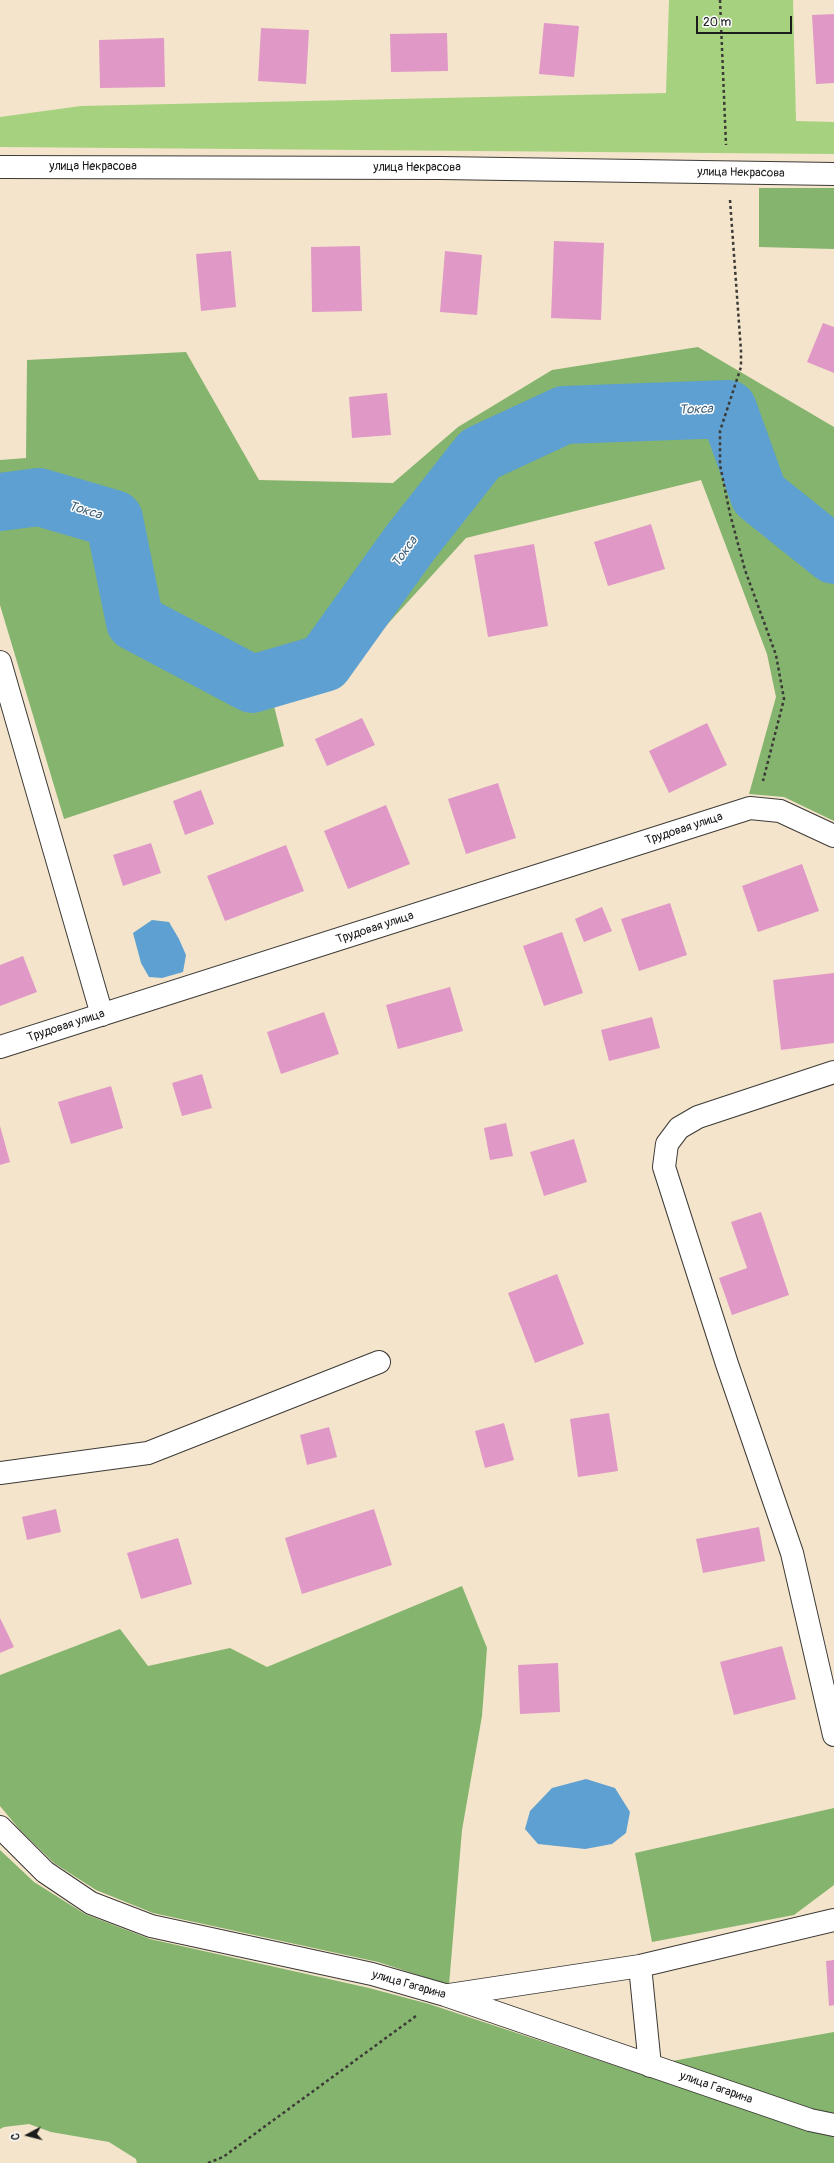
<!DOCTYPE html>
<meta charset="utf-8">
<style>
body{margin:0}
#map{position:relative;width:834px;height:2163px;overflow:hidden;background:#f4e4cb;font-family:Pangolin,sans-serif}
canvas{display:block}
.north{position:absolute;left:8px;top:2115px;width:40px;height:40px;-webkit-text-stroke:3px #fff;paint-order:stroke;rotate:263deg;font-size:11px;font-weight:700;line-height:16px;text-align:center;color:#1c1c1c}
.north::after{content:'';display:block;margin:auto;width:14px;height:18px;background:#1c1c1c;clip-path:polygon(50% 0,100% 100%,50% 72%,0 100%)}
.scale{position:absolute;left:696px;top:16px;width:96px;height:18px;box-sizing:border-box;border:2px solid #1c1c1c;border-top:0;padding-left:5px;font-size:12px;line-height:14px;white-space:nowrap;color:#1c1c1c;-webkit-text-stroke:3px #fff;paint-order:stroke}
</style>
<div id="map">
<canvas width="834" height="2163"></canvas>
<div class="north">С</div>
<div class="scale">20 m</div>
</div>
<script>
const g = document.querySelector('canvas').getContext('2d');
g.lineJoin = 'round';
function paint(path, color) {
  g.fillStyle = color;
  g.fill(path, 'evenodd');
}
function shape(rows) {
  const path = new Path2D();
  for (const r of rows) {
    path.moveTo(r[0], r[1]);
    for (let i = 2; i < r.length; i += 2) path.lineTo(r[i], r[i + 1]);
  }
  return path;
}
function stroke(path, color, width, dash) {
  g.strokeStyle = color;
  g.lineWidth = width;
  g.lineCap = dash ? 'butt' : 'round';
  g.setLineDash(dash || []);
  g.stroke(path);
}
function drawText(font, color, halo, rows, align = 'center') {
  g.font = font + ' Pangolin,sans-serif';
  g.lineWidth = 3;
  g.setLineDash([]);
  g.textBaseline = 'middle';
  g.strokeStyle = halo;
  g.fillStyle = color;
  for (const [text, x, y, turn = 0] of rows) {
    g.save();
    g.translate(x, y);
    g.rotate((+turn || 0) * Math.PI / 180);
    g.textAlign = isNaN(turn) ? turn : align;
    if (halo) g.strokeText(text, 0, 0);
    g.fillText(text, 0, 0);
    g.restore();
  }
}
const green = shape([
 [669,0,793,0,796,121,834,122,834,154,0,147,0,117,81,106,666,93]
]);
const forest = shape([
 [759,188,834,188,834,249,759,247],
 [698,347,834,427,834,821,784,797,749,794,776,697,767,654,701,480,466,538,343,673,273,702,284,746,64,819,0,605,0,460,26,458,27,360,186,352,259,480,393,483,458,427,552,370],
 [462,1586,487,1648,482,1716,462,1830,449,1985,378,1962,153,1913,96,1890,54,1863,20,1830,0,1806,0,1675,120,1629,148,1666,230,1648,267,1667],
 [834,1808,834,1885,794,1915,652,1942,635,1853],
 [0,1850,34,1882,85,1914,150,1939,369,1988,429,2004,807,2129,834,2135,834,2163,137,2163,136,2159,109,2142,51,2132,29,2124,4,2127,0,2129],
 [834,2032,834,2114,811,2109,672,2061]
]);
const water = shape([
 [152,920,169,922,179,939,186,955,183,972,162,978,149,977,141,963,133,933],
 [586,1779,615,1788,630,1812,626,1833,612,1844,585,1849,538,1844,525,1829,530,1811,552,1788]
]);
const river = shape([
 [0,502,39,497,114,519,135,622,252,684,324,663,410,543,480,454,564,415,728,409,759,495,834,555]
]);
const building = shape([
 [834,14,834,83,816,84,812,15],
 [544,23,579,26,574,77,539,74],
 [261,28,309,30,306,84,258,81],
 [447,33,448,71,391,72,390,34],
 [164,38,165,87,100,88,99,40],
 [554,241,604,243,601,320,551,318],
 [360,246,362,311,312,312,311,247],
 [231,251,236,307,201,311,196,254],
 [445,251,482,255,477,315,440,312],
 [823,323,834,327,834,373,807,362],
 [387,393,391,435,352,438,349,397],
 [651,524,665,569,608,586,594,542],
 [534,544,548,626,488,637,474,555],
 [362,718,375,745,327,766,315,739],
 [707,723,727,765,669,793,649,751],
 [498,783,516,838,466,854,448,799],
 [201,790,214,824,185,835,173,801],
 [386,805,410,864,348,889,324,831],
 [151,843,161,873,123,886,113,855],
 [286,845,304,891,225,921,207,876],
 [802,864,819,911,758,932,742,886],
 [670,903,687,955,639,971,621,919],
 [602,907,612,931,584,942,575,919],
 [562,932,583,993,544,1006,523,946],
 [23,956,37,992,0,1006,0,965],
 [834,973,834,1043,781,1050,773,980],
 [450,987,463,1031,398,1049,386,1005],
 [324,1012,339,1054,281,1074,267,1032],
 [652,1017,660,1048,609,1061,601,1030],
 [202,1074,212,1108,182,1116,172,1083],
 [111,1086,123,1128,71,1144,58,1102],
 [506,1123,513,1156,490,1160,484,1128],
 [0,1126,10,1162,0,1165],
 [574,1139,587,1182,544,1196,530,1152],
 [761,1212,789,1295,732,1315,719,1278,747,1268,731,1222],
 [557,1274,584,1344,535,1363,508,1293],
 [609,1413,618,1471,578,1477,570,1419],
 [504,1423,514,1460,485,1468,475,1431],
 [329,1427,337,1457,307,1465,300,1435],
 [56,1509,61,1532,27,1540,22,1517],
 [374,1509,392,1565,302,1594,285,1538],
 [759,1527,765,1561,703,1573,696,1539],
 [178,1538,192,1584,141,1599,127,1553],
 [0,1618,14,1647,0,1653],
 [782,1646,796,1699,734,1715,720,1662],
 [558,1663,560,1712,520,1714,518,1665],
 [834,1960,834,2005,829,2006,826,1961]
]);
const path = shape([
 [720,0,726,145],
 [730,200,741,351,741,367,720,431,720,465,730,514,745,570,776,655,784,699,763,781],
 [208,2163,223,2157,416,2016]
]);
const minor = shape([
 [0,167,441,168,834,174],
 [0,662,102,1015],
 [0,1047,750,808,780,811,834,836],
 [834,1072,698,1117,679,1128,667,1144,664,1167,727,1364,792,1553,834,1735],
 [0,1473,148,1453,379,1362],
 [0,1827,45,1872,91,1903,151,1926,372,1974,445,1995,810,2120,834,2125],
 [640,1966,650,2066],
 [449,1995,640,1966,834,1920]
]);
const streetNames = [
 ["улица Некрасова",93,167],
 ["улица Некрасова",417,168],
 ["улица Некрасова",741,173,1],
 ["Трудовая улица",684,829,-18],
 ["Трудовая улица",375,928,-18],
 ["Трудовая улица",66,1026,-18],
 ["улица Гагарина",409,1985,16],
 ["улица Гагарина",716,2088,19]
];
const waterNames = [
 ["Токса",696,410,-2],
 ["Токса",85,511,17],
 ["Токса",405,552,-54]
];
paint(green, '#a6d27f');
paint(forest, '#84b46e');
paint(water, '#5da0d1');
stroke(river, '#5da0d1', 58);
paint(building, '#e098c6');
stroke(minor, '#3c3a36', 24);
stroke(path, '#3c3a36', 2.5, [3, 3]);
stroke(minor, '#fff', 22);
drawText('12px', '#1c1c1c', '#fff', streetNames);
drawText('italic 13px', '#3c5e76', '#fff', waterNames);
</script>
